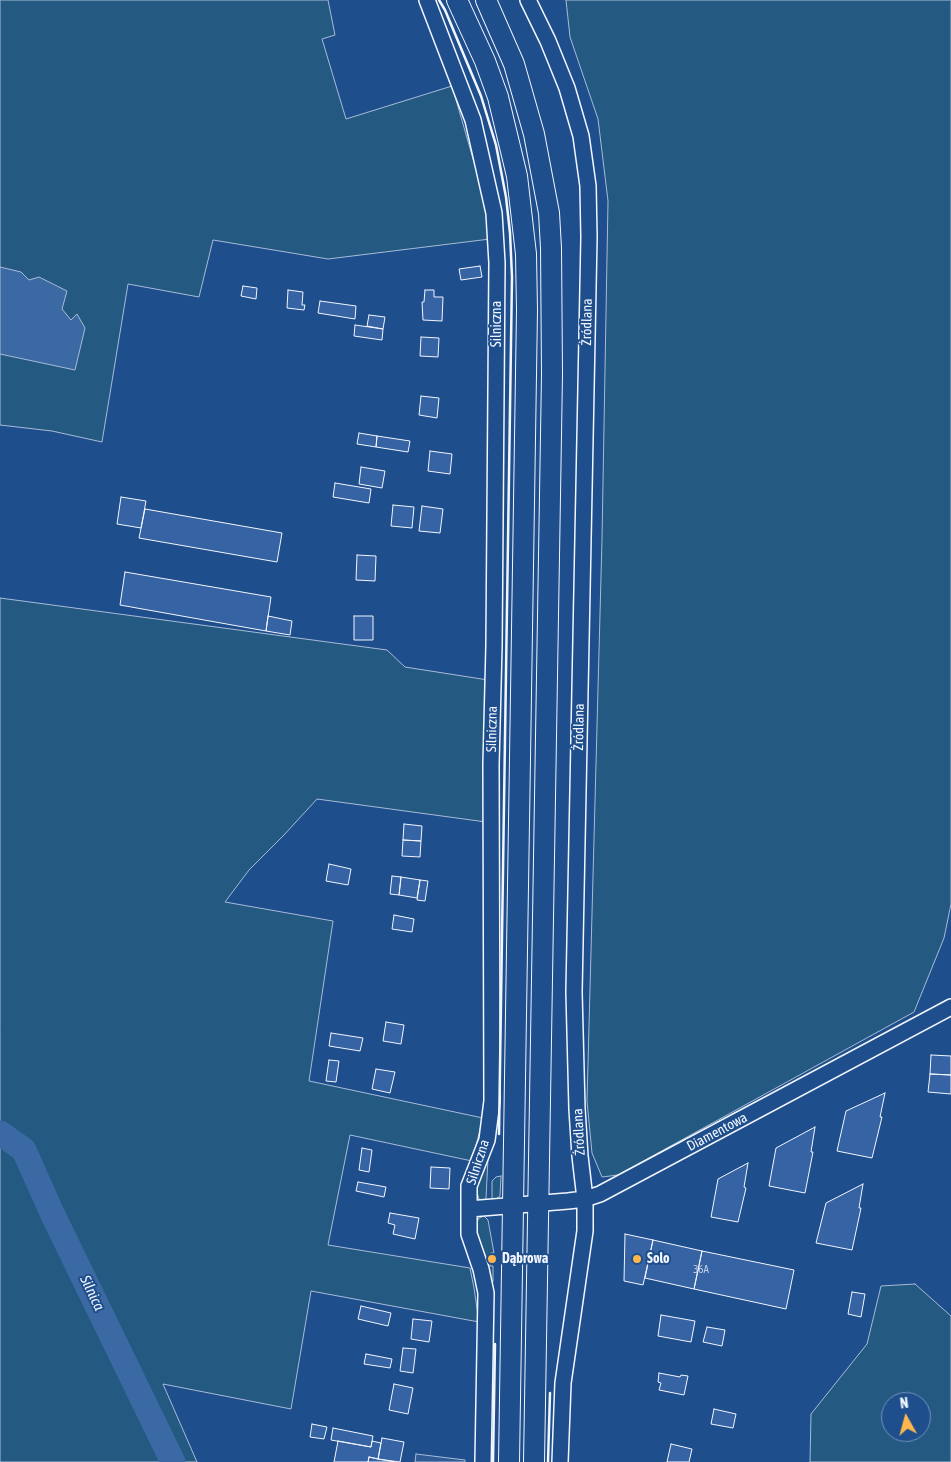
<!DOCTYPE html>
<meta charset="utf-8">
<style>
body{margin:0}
#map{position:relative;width:951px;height:1462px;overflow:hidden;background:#1f4e8c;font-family:"Asap Condensed",sans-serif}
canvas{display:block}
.north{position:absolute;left:881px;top:1392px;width:50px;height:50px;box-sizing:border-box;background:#1f4e8c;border:1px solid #7391ba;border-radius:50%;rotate:353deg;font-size:14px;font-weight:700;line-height:20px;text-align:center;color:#f2f6ff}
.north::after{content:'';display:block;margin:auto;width:18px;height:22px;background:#ffb74d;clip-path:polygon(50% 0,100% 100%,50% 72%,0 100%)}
</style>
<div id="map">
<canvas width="951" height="1462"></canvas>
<div class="north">N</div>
</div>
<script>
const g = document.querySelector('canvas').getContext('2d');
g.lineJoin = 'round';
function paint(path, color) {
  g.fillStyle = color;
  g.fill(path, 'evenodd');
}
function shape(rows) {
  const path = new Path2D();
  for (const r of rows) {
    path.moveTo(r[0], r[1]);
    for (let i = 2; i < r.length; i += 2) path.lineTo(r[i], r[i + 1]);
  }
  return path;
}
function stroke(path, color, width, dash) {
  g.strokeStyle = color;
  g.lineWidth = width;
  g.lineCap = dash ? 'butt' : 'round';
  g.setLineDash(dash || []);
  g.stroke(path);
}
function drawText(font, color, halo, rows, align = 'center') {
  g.font = font + ' "Asap Condensed",sans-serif';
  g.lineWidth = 4;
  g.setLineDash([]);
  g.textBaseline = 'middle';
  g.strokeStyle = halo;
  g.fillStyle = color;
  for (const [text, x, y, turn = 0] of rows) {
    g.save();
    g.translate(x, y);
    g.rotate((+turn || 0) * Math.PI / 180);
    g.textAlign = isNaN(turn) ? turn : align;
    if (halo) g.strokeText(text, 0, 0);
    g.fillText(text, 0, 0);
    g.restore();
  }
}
const green = shape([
 [0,0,328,0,335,35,322,39,346,119,452,86,489,214,490,239,328,259,213,240,199,297,128,284,102,442,52,431,0,425,0,0],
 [566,0,951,0,951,904,944,938,914,1012,618,1175,602,1177,592,1153,587,1101,602,539,608,201,598,119,570,37,566,0],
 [0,598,387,650,405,667,488,680,486,822,317,799,284,835,249,870,225,902,333,921,309,1081,483,1118,472,1161,350,1135,328,1245,470,1268,474,1288,479,1322,311,1291,291,1409,163,1384,197,1462,0,1462,0,598],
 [488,1158,486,1199,483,1202,479,1199,476,1189,477,1180,488,1158],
 [501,1176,500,1196,492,1202,492,1181,496,1177,501,1176],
 [484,1216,488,1220,494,1253,491,1253,490,1266,493,1266,493,1282,492,1282,486,1262,478,1241,475,1226,479,1218,484,1216],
 [915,1284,951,1316,951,1462,810,1462,811,1414,867,1344,881,1286,915,1284],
 [891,1402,921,1402,921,1432,891,1432,891,1402]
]);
const parking = shape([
 [416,1454,465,1460,465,1462,415,1462,416,1454]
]);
const water = shape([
 [0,267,21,272,29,280,39,277,67,291,62,309,71,320,77,314,85,328,75,370,0,354,0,267]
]);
const river = shape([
 [0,1133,24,1150,51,1211,173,1462]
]);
const building = shape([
 [480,266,482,277,461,280,459,269,480,266],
 [243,286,257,288,256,299,241,296,243,286],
 [288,290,303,292,302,305,305,305,304,310,287,308,288,290],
 [425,290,434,290,434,297,443,297,442,321,423,320,422,302,424,302,425,290],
 [320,301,356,306,355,319,318,313,320,301],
 [369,315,385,317,383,329,367,326,369,315],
 [355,325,383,329,382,340,354,336,355,325],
 [421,337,439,338,438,357,420,356,421,337],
 [421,396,439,398,437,418,419,415,421,396],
 [359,433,377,436,376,447,357,444,359,433],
 [377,436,410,441,408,452,376,447,377,436],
 [430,451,452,454,450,474,428,471,430,451],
 [361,467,385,471,382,488,359,484,361,467],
 [335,483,371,489,369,503,333,497,335,483],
 [121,497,146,501,141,528,117,524,121,497],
 [393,505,414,507,412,528,391,526,393,505],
 [422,506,443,509,440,533,419,531,422,506],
 [145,509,282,533,277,562,139,538,145,509],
 [357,555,376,556,375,581,356,580,357,555],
 [125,572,271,597,266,631,120,605,125,572],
 [268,616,292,621,290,635,266,631,268,616],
 [354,616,373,616,373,640,354,640,354,616],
 [404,824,422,826,421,841,403,840,404,824],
 [403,840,421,841,420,857,402,856,403,840],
 [329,864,351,869,348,885,326,881,329,864],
 [392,876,401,877,399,895,390,894,392,876],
 [401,877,420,880,417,898,399,895,401,877],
 [420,880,428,881,425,901,417,900,420,880],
 [394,915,414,919,412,932,392,929,394,915],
 [386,1022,404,1025,401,1044,383,1041,386,1022],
 [331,1033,363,1038,360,1051,329,1046,331,1033],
 [931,1055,951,1056,951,1075,930,1074,931,1055],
 [329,1060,339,1061,336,1082,326,1081,329,1060],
 [376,1069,395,1072,390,1093,372,1089,376,1069],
 [930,1074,951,1075,951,1094,928,1092,930,1074],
 [885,1093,880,1117,882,1117,872,1158,837,1151,846,1111,885,1093],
 [815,1127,811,1152,813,1152,805,1193,769,1186,776,1148,815,1127],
 [362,1148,372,1150,369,1172,359,1170,362,1148],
 [748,1163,744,1187,746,1188,738,1222,711,1217,718,1179,748,1163],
 [431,1167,450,1168,449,1189,430,1188,431,1167],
 [358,1182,386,1187,384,1197,356,1191,358,1182],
 [863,1184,859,1208,861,1208,852,1250,816,1243,826,1203,863,1184],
 [390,1213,419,1218,415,1239,393,1234,395,1225,388,1223,390,1213],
 [625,1234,653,1240,643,1285,624,1281,625,1234],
 [653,1240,702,1251,694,1289,645,1278,653,1240],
 [702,1251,794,1270,786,1309,694,1289,702,1251],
 [852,1292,865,1294,861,1317,848,1314,852,1292],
 [361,1306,391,1313,388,1326,358,1319,361,1306],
 [661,1315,695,1321,691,1342,658,1336,661,1315],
 [413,1319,432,1321,429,1342,411,1339,413,1319],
 [707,1327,725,1330,722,1346,703,1342,707,1327],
 [403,1348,416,1349,413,1373,400,1371,403,1348],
 [366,1354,392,1359,390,1368,364,1364,366,1354],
 [659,1373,680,1377,681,1375,688,1376,684,1395,659,1390,661,1383,658,1382,659,1373],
 [394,1384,413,1388,408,1414,389,1410,394,1384],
 [714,1409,736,1414,733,1428,711,1424,714,1409],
 [312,1424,327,1427,324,1439,310,1437,312,1424],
 [333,1428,373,1436,371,1447,331,1440,333,1428],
 [382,1438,404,1442,400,1462,378,1459,382,1438],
 [338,1441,371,1447,372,1441,381,1443,378,1459,369,1457,368,1462,334,1462,338,1441],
 [671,1444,692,1449,689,1462,667,1462,671,1444],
 [369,1457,378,1459,395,1462,368,1462,369,1457]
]);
const minor = shape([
 [427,0,473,120,494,213,497,263,494,646,491,764,492,1101,487,1140,469,1186,469,1234,481,1269,486,1293,483,1462],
 [528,0,548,41,567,88,581,136,588,186,589,237,574,992,577,1109,580,1156,585,1199,585,1231,563,1383,560,1462],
 [469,1209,568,1201,585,1199,600,1194,951,1007]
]);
const major = shape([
 [457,0,485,61,498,97,517,176,526,254,527,310,509,1462],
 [486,0,514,64,534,134,549,213,551,248,552,374,534,1462]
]);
const wall = shape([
 [439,0,445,10,481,96,496,145,506,197,510,233,512,277,499,1134],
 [493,1462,495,1344],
 [548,1462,550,1393]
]);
const markers = [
 [492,1259,5,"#ffb74d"],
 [637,1259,5,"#ffb74d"]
];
const numberNames = [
 ["36A",701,1270]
];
const streetNames = [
 ["Źródlana",587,322,-89],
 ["Silniczna",497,324,-90],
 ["Źródlana",579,727,-89],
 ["Silniczna",492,729,-89],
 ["Źródlana",579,1132,-93],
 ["Diamentowa",717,1132,-28],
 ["Silniczna",478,1162,-72]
];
const poiNames = [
 ["Dąbrowa",502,1259],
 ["Solo",647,1259]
];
const waterNames = [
 ["Silnica",92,1293,64]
];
paint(green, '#245a82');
stroke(green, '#a8bbd7', 1);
paint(parking, '#305b95');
stroke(parking, '#a8bbd7', 1);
paint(water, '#3b69a3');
stroke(water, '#a8bbd7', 1);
stroke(river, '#3b69a3', 25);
paint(building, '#3563a3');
stroke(building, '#f2f6ff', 1);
stroke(minor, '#f2f6ff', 18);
stroke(major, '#f2f6ff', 22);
stroke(minor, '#1f4e8c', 15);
stroke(major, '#1f4e8c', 20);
stroke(wall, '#f2f6ff', 2.5);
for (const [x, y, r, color] of markers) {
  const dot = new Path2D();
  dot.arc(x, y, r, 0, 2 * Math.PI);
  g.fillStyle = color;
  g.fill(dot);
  stroke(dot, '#1f4e8c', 2);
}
drawText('11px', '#c3d1e8', null, numberNames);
drawText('14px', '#f2f6ff', '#1f4e8c', streetNames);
drawText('bold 14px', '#f2f6ff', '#1f4e8c', poiNames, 'left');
drawText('italic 15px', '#f2f6ff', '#1f4e8c', waterNames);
</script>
